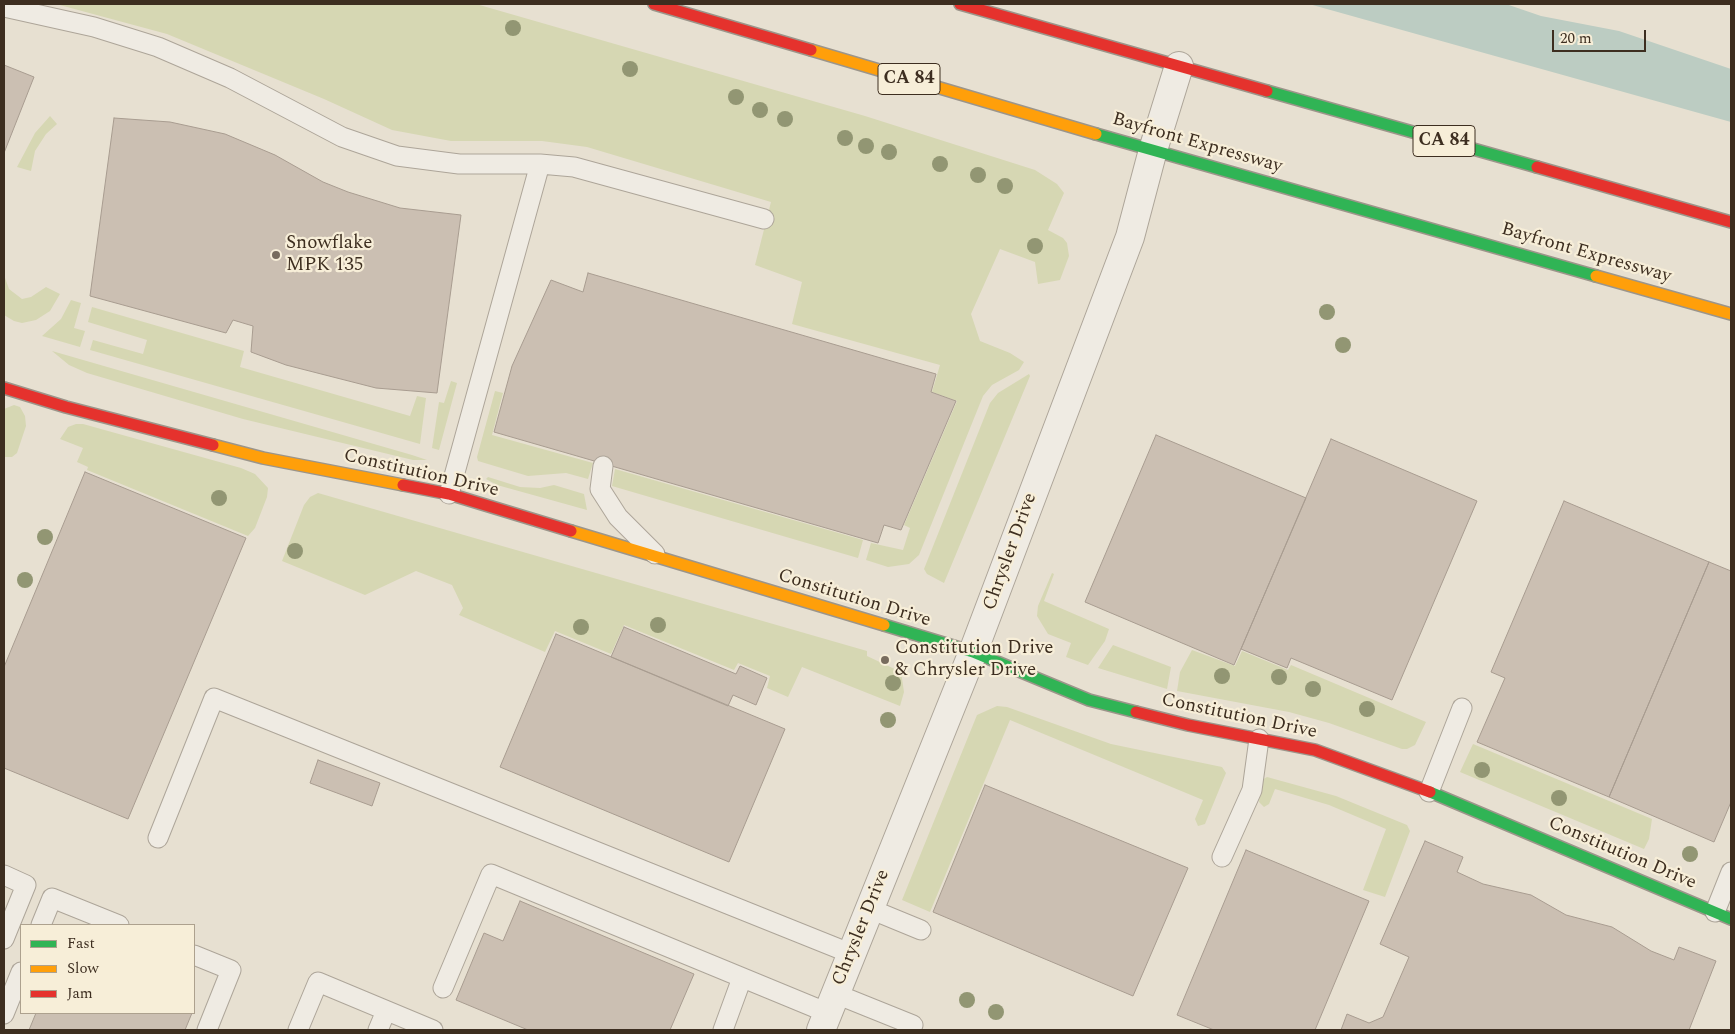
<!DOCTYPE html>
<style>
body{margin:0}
#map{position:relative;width:1735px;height:1034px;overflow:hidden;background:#e7e0d1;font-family:Spectral,serif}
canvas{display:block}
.frame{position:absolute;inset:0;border:5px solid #3d2e20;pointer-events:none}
.legend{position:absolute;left:20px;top:924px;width:175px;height:90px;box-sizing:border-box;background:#f7eed8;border:1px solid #ada18e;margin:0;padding:6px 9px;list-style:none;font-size:15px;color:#3d2e20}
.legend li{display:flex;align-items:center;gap:10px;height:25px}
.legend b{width:25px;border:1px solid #ada18e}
.scale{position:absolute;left:1552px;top:30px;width:94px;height:22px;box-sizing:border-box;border:2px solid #3d2e20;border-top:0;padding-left:6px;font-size:15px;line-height:18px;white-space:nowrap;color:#3d2e20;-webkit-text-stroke:4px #f7eed8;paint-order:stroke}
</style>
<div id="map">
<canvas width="1735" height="1034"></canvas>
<div class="frame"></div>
<ul class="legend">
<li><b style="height:6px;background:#30b455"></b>Fast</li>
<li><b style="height:6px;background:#ff9f0a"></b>Slow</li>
<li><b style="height:6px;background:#e5322d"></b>Jam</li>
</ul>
<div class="scale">20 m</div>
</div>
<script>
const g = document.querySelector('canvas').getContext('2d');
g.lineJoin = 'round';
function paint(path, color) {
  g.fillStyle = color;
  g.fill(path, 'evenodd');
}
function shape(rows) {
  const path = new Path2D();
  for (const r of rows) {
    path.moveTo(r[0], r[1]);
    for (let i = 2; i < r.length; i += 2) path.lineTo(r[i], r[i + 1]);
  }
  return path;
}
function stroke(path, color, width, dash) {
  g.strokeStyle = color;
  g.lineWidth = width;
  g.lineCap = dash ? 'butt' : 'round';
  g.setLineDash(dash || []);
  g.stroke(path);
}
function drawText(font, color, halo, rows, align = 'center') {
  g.font = font + ' Spectral,serif';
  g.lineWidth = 4.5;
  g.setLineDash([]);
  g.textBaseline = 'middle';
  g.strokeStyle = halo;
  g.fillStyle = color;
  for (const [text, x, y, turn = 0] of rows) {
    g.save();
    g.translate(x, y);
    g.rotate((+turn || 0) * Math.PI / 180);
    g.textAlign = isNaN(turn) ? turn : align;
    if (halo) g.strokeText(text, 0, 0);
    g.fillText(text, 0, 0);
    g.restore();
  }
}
const green = shape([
 [56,4,476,4,865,116,1035,170,1057,184,1064,193,1048,230,1063,238,1067,243,1069,256,1060,280,1038,284,1035,262,1000,249,971,314,980,341,1010,353,1024,362,1019,370,992,385,983,396,919,555,909,564,888,567,866,560,871,543,903,550,910,528,904,525,957,401,932,392,940,365,792,324,802,282,755,265,771,202,587,147,542,141,451,141,392,130,324,99,167,34],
 [50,116,57,124,46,134,35,151,31,171,17,167,35,133],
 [4,275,9,289,22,299,31,297,46,287,60,294,50,311,36,320,22,323,14,321,4,315],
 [71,300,81,303,74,328,85,331,80,347,42,336,61,319],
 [92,307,244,351,240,367,410,416,417,396,426,398,420,444,90,350,93,340,143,354,147,340,88,322],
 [52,351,412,455,427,460,413,460,243,419,87,373,69,365],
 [1029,374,1030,376,944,583,927,574,924,569,990,403,998,393],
 [451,381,457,383,439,450,432,448,439,402,444,403],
 [495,391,503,393,492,435,593,463,588,479,566,473,528,476,478,461,477,457],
 [14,405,20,407,25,416,26,426,17,453,12,457,4,457,4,409],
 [76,424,83,424,241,468,255,474,268,488,267,497,255,528,248,536,87,470,88,467,77,462,83,448,60,439,68,427],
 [615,469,863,540,858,558,612,486],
 [488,477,520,487,540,488,554,485,584,494,587,510,497,485,486,479],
 [318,493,867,651,867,656,901,672,904,692,900,706,802,667,788,697,767,688,770,676,738,663,734,670,624,625,611,654,555,631,545,652,459,615,463,608,452,585,416,571,365,595,282,561,304,505,310,497],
 [1052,573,1054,574,1044,601,1109,629,1105,641,1088,665,1066,657,1071,643,1048,634,1037,616,1038,606],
 [1113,645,1171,667,1167,689,1098,668],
 [1192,650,1235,666,1242,651,1288,670,1291,665,1426,722,1415,745,1407,749,1402,749,1329,723,1289,712,1177,691,1180,672],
 [997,706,1007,707,1111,744,1222,767,1226,773,1205,824,1198,826,1195,819,1203,800,1010,720,930,912,902,900,977,715],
 [1473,744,1652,819,1649,839,1644,849,1460,772],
 [1267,777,1336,796,1407,825,1410,831,1385,897,1363,890,1386,829,1329,805,1275,789,1269,804,1264,807,1259,802,1262,780]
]);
const water = shape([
 [1309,4,1506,4,1541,16,1619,31,1731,69,1731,122]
]);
const building = shape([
 [4,65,34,77,4,153,4,65],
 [114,118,170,122,225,134,275,155,323,182,348,192,400,208,461,215,437,393,376,388,286,365,251,352,253,326,233,320,226,333,90,296,114,118],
 [588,273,936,374,931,392,956,401,901,530,884,525,878,543,494,432,512,366,551,280,583,292,588,273],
 [1156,435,1306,498,1234,665,1085,602,1156,435],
 [1331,439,1477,501,1392,700,1291,658,1287,668,1241,649,1331,439],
 [85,472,246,538,128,819,4,768,4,667,85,472],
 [1564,501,1709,562,1609,797,1477,742,1505,678,1491,672,1564,501],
 [1709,562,1731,571,1731,802,1714,842,1609,797,1709,562],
 [624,627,736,674,740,666,767,678,756,705,733,695,728,706,611,657,624,627],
 [556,634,785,729,729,862,500,767,556,634],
 [318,760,380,783,372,806,310,783,318,760],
 [985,785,1188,868,1133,996,933,912,985,785],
 [1425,841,1463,857,1457,872,1483,884,1531,895,1566,915,1612,927,1651,951,1674,960,1679,947,1716,961,1689,1030,1341,1030,1347,1014,1369,1023,1383,1017,1409,957,1380,944,1425,841],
 [1246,850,1369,901,1315,1030,1214,1030,1177,1015,1246,850],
 [520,901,694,974,670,1030,528,1030,456,1000,484,933,503,941,520,901],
 [36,1013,192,1013,185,1030,29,1030,36,1013]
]);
const lane = shape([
 [4,7,94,27,158,47,230,78,342,137,397,156,459,164,540,164,574,167,764,219],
 [603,466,600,489,618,517,655,554],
 [449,494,540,164],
 [1429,792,1462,708],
 [158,838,214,698,852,954],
 [1222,857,1252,790,1259,739],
 [4,875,26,885,4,939],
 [870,909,921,930],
 [1715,912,1731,872],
 [41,925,52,898,119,925],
 [194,955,231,970,207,1030],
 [443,988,491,874,828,1013],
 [836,994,913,1025],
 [4,1014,21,972],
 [298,1030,318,982,433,1030],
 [378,1030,386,1011],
 [723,1030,742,978]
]);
const street = shape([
 [821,1030,973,652,1130,237,1153,150,1179,66]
]);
const fast = shape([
 [1267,91,1537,167],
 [1096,134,1596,276],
 [884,625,973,652,1089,700,1136,712],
 [1430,792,1731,919]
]);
const slow = shape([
 [811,50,1096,134],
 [1596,276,1731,314],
 [213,445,263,458,403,485],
 [571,531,884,625]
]);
const jam = shape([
 [654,4,811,50],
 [960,4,1267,91],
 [1537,167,1731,222],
 [4,388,66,407,213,445],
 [403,485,449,494,571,531],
 [1136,712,1188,725,1315,750,1430,792]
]);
const trees = [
 [513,28],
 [630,69],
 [736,97],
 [760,110],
 [785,119],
 [845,138],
 [866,146],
 [889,152],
 [940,164],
 [978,175],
 [1005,186],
 [1035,246],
 [1327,312],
 [1343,345],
 [219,498],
 [45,537],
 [295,551],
 [25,580],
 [658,625],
 [581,627],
 [1222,676],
 [1279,677],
 [893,683],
 [1313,689],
 [1367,709],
 [888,720],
 [1482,770],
 [1559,798],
 [1690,854],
 [967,1000],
 [996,1012]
];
const markers = [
 [276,255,5,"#786c5e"],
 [885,660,5,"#786c5e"]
];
const shields = [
 [909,79,62],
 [1444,141,62]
];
const shieldNames = [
 ["CA 84",909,79],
 ["CA 84",1444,141]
];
const streetNames = [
 ["Bayfront Expressway",1197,144,16],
 ["Bayfront Expressway",1586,254,16],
 ["Constitution Drive",421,474,13],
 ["Chrysler Drive",1011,552,-70],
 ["Constitution Drive",854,599,17],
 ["Constitution Drive",1239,717,12],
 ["Constitution Drive",1622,854,23],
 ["Chrysler Drive",862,928,-68]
];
const poiNames = [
 ["Snowflake",286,244],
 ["MPK 135",286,266],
 ["Constitution Drive",895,649],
 ["& Chrysler Drive",895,671]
];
paint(green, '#d6d7b3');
paint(water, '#bcccc2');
paint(building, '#cbbfb2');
stroke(building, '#a89c90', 1);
stroke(lane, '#ada599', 21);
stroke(street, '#ada599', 30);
stroke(fast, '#9c958a', 14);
stroke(slow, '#9c958a', 14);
stroke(jam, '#9c958a', 14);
stroke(lane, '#efebe3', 19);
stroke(street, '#efebe3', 28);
stroke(fast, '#30b455', 11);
stroke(slow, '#ff9f0a', 11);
stroke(jam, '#e5322d', 11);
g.fillStyle = '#929673';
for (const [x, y] of trees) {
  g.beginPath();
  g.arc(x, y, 8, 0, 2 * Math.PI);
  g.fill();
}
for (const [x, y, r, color] of markers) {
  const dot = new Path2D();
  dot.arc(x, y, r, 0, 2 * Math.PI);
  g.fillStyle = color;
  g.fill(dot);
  stroke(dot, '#f7eed8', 2);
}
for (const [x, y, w] of shields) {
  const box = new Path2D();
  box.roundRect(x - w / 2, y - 15.5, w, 31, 4);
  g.fillStyle = '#f7eed8';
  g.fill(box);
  stroke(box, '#3d2e20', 1);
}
drawText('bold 18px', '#3d2e20', null, shieldNames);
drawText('19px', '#3d2e20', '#f7eed8', streetNames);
drawText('19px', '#3d2e20', '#f7eed8', poiNames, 'left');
</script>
